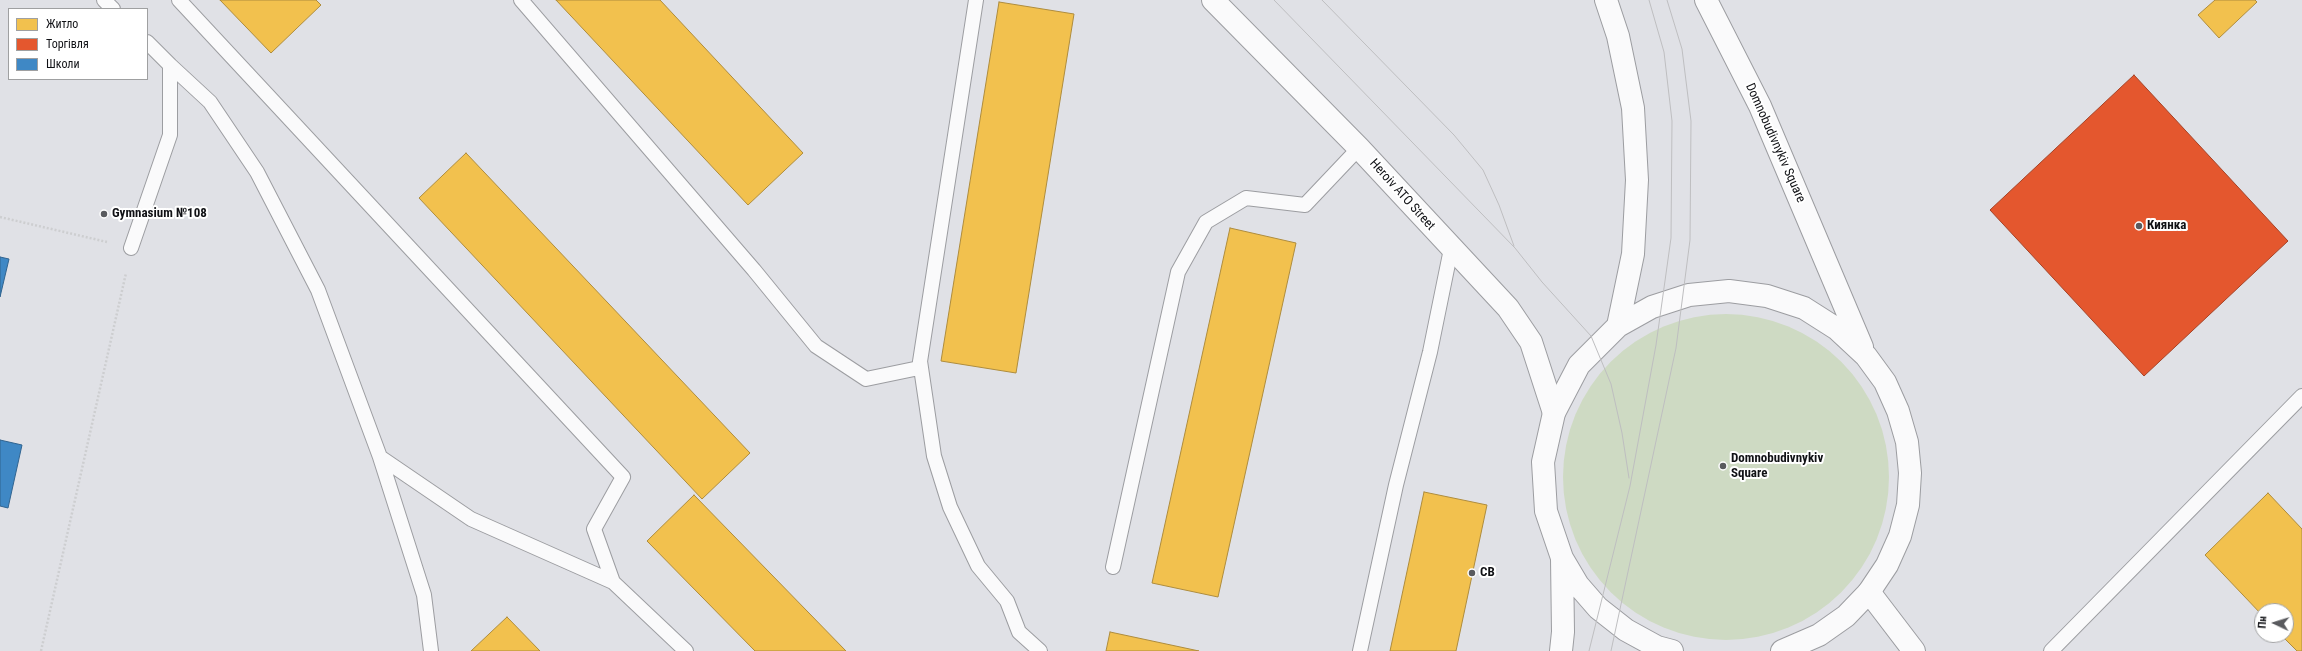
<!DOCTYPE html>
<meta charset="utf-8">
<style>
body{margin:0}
#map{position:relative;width:2302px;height:651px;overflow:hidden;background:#e0e1e6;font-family:"Roboto Condensed",sans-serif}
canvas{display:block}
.legend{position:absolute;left:8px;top:8px;width:140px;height:72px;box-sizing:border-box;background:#fff;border:1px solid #9fa0a1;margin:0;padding:5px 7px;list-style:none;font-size:12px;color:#101115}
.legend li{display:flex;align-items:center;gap:8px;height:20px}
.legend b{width:20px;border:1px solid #9fa0a1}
.north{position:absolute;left:2254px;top:603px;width:40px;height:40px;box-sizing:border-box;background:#fff;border:1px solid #9fa0a1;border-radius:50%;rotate:274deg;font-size:11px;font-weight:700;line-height:16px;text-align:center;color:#101115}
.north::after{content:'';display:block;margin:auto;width:14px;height:18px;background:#595a5e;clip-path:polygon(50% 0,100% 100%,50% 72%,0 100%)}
</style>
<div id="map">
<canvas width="2302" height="651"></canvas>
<ul class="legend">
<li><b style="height:11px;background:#f2c14e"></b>Житло</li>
<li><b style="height:11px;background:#e4572e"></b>Торгівля</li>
<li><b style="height:11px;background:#3f88c5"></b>Школи</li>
</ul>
<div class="north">Пн</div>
</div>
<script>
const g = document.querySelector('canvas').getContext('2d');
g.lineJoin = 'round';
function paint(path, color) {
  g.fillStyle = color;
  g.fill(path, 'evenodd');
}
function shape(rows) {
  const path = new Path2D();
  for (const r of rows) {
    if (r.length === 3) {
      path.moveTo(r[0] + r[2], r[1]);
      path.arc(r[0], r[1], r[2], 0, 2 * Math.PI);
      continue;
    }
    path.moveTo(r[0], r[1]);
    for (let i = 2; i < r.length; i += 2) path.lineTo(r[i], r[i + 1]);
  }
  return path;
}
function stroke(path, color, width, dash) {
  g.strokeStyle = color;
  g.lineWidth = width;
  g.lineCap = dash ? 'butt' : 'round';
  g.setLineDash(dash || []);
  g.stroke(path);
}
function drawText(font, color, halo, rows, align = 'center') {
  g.font = font + ' "Roboto Condensed",sans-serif';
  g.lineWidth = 4;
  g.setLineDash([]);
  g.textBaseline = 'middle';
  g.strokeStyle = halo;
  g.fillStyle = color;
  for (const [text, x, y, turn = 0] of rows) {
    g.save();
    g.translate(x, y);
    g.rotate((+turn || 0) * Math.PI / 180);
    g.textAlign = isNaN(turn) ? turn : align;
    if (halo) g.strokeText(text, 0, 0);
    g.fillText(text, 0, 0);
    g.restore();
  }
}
const green = shape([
 [1726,477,163]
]);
const homes = shape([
 [220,0,316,0,321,5,271,53,220,0],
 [556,0,660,0,803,153,748,205,556,0],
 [2215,0,2255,0,2257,2,2219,38,2198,15,2215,0],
 [999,2,1074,14,1016,373,941,361,999,2],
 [466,153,750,453,702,499,419,198,466,153],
 [1230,228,1296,243,1218,597,1152,583,1230,228],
 [1424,492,1487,505,1456,651,1390,651,1424,492],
 [2268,493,2302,529,2302,651,2297,651,2281,635,2286,635,2286,611,2262,611,2262,615,2205,555,2268,493],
 [694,495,846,651,755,651,647,541,694,495],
 [507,617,540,651,471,651,507,617],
 [1110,632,1199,651,1106,651,1110,632]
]);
const shops = shape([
 [2134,75,2288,241,2144,376,1990,210,2134,75]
]);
const schools = shape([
 [0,257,9,259,0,297,0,257],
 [0,440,22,445,8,508,0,506,0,440]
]);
const path = shape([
 [0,217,107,242],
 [41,651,126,273]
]);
const service = shape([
 [104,0,113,9],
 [179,0,623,477,594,529,613,582,686,651],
 [521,0,754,270,816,346,866,379,919,368,976,0],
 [170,65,210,102,257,172,318,290,380,457,424,595,431,651],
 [131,248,170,135,170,65,147,42],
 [920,361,934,456,950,507,978,566,1007,601,1019,632,1040,651],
 [380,457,471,519,613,582],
 [1113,567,1178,272,1206,222,1246,198,1305,205,1359,148],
 [1360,651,1396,485,1430,352,1451,249],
 [2051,651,2302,396]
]);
const tertiary = shape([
 [1213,0,1359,148,1508,308,1531,342,1554,413],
 [1869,592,1914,651]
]);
const secondary = shape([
 [1606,0,1618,36,1633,108,1637,180,1633,254,1618,326],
 [1706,0,1760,106,1862,347],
 [1561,651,1563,632,1562,559],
 [1672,651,1657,647,1626,630,1598,608,1578,585,1562,558,1546,511,1543,462,1554,413,1579,365,1618,326,1652,307,1689,295,1729,291,1767,296,1804,308,1837,329,1866,356,1885,382,1898,411,1907,442,1910,473,1908,505,1900,536,1887,565,1869,592,1846,616,1819,635,1782,651]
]);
const tram = shape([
 [1274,0,1515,248,1542,282,1591,336,1611,384,1622,433,1629,478],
 [1322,0,1454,135,1483,170,1499,205,1514,246],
 [1589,651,1630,486,1656,345,1671,238,1672,121,1664,52,1649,0],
 [1611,651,1676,348,1690,240,1691,121,1682,49,1667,0]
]);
const markers = [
 [104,214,4,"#595a5e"],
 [2139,226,4,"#595a5e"],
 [1723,466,4,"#595a5e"],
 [1472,573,4,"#595a5e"]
];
const streetNames = [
 ["Domnobudivnykiv Square",1775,143,66],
 ["Heroiv ATO Street",1402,195,48]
];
const poiNames = [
 ["Gymnasium №108",112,214],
 ["Киянка",2147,226],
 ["Domnobudivnykiv",1731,459],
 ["Square",1731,474],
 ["СВ",1480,573]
];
paint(green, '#cedac3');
paint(homes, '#f2c14e');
stroke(homes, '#ae8c3d', 1);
paint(shops, '#e4572e');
stroke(shops, '#a44226', 1);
paint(schools, '#3f88c5');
stroke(schools, '#316490', 1);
stroke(service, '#9c9da1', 16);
stroke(tertiary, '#9c9da1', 24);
stroke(secondary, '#9c9da1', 24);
stroke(path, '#cdced0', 2.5, [2, 2]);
stroke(service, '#fafafb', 14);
stroke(tertiary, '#fafafb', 22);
stroke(secondary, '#fafafb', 22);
stroke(tram, '#bebec0', 1);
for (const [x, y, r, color] of markers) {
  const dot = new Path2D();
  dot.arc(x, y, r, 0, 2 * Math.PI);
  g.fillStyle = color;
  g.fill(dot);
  stroke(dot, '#fff', 1.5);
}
drawText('13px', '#101115', '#fff', streetNames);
drawText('bold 13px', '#101115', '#fff', poiNames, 'left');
</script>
